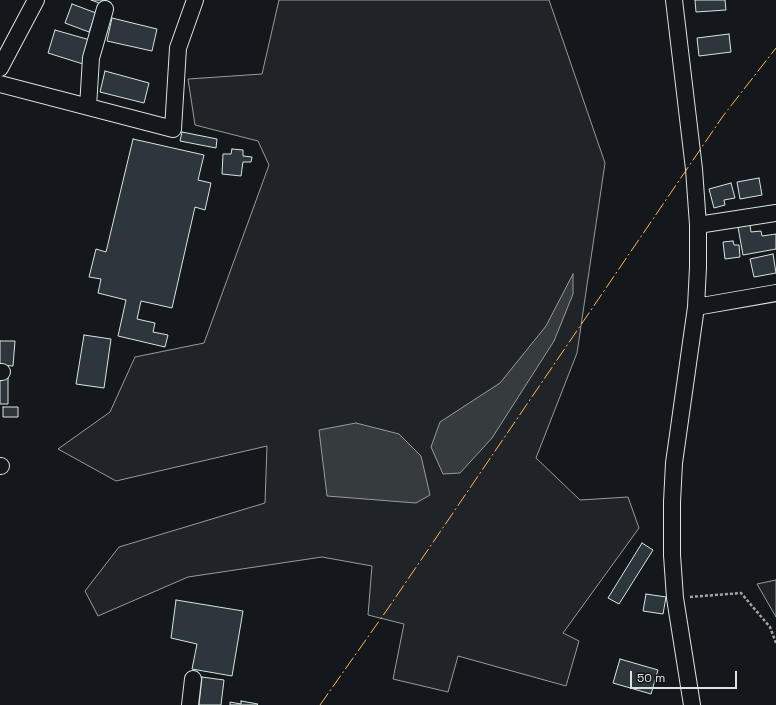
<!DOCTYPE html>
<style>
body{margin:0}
#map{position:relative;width:776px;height:705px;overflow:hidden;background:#14181c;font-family:"Space Grotesk",sans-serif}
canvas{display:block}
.scale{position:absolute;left:630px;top:671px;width:107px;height:18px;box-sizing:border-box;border:2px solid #d8e6dc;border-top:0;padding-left:5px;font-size:12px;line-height:14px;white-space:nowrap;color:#d8e6dc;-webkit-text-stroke:3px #14181c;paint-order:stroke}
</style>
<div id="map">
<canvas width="776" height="705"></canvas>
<div class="scale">50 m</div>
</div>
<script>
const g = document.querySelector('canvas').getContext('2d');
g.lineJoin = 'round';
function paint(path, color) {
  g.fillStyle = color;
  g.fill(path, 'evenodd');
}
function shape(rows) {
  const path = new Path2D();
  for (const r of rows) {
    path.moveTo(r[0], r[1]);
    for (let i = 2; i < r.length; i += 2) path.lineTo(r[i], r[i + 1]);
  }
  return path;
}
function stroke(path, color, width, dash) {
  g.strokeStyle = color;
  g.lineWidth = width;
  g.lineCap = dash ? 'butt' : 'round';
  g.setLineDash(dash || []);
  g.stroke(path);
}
const green = shape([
 [279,0,549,0,605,163,577,353,536,458,580,500,628,497,639,528,563,633,579,641,566,686,458,656,448,692,393,679,404,624,368,615,372,566,322,557,188,577,98,616,85,591,119,547,265,503,267,446,116,481,58,449,110,412,135,357,204,343,269,165,258,141,195,125,188,79,262,74,279,0],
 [776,580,776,617,757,584,776,580]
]);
const water = shape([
 [573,274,573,294,554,341,492,438,460,473,443,474,431,447,440,422,500,383,546,326,573,274],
 [356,423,399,434,421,456,430,495,416,503,327,496,319,430,356,423]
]);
const building = shape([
 [91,0,103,0,102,4,91,0],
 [695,0,725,0,726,10,696,12,695,0],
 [72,4,96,13,89,32,65,23,72,4],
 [112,18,157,29,152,51,107,41,112,18],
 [55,30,90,40,83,64,48,53,55,30],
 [729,34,731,52,699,56,697,38,729,34],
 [105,71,149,83,144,103,100,92,105,71],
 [182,132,217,139,216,148,180,141,182,132],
 [133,139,204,155,198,180,211,183,205,210,195,207,172,308,141,301,137,319,155,323,153,332,168,335,165,347,118,336,126,300,98,293,101,279,89,277,96,249,106,252,133,139],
 [232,149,243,150,243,156,252,157,251,162,243,162,241,176,222,174,223,154,231,154,232,149],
 [759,178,762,195,740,199,737,182,759,178],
 [731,183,735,198,724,200,725,205,714,208,709,189,731,183],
 [750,225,751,232,761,231,762,236,776,234,776,249,743,255,738,227,750,225],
 [733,241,734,245,739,245,740,257,725,259,723,242,733,241],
 [773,254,776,273,754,277,750,259,773,254],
 [84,335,111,339,104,388,76,384,84,335],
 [0,341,15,341,13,366,0,365,0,341],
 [0,376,8,376,8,404,0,404,0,376],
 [3,407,18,407,18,417,3,417,3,407],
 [642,543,653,550,619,604,608,598,642,543],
 [646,594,666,597,663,614,643,611,646,594],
 [176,600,243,611,232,676,192,669,197,644,171,638,176,600],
 [620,659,658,670,651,694,613,683,620,659],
 [202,677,224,680,221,705,199,705,202,677],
 [241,701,258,704,257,705,230,705,230,702,241,704,241,701]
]);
const path = shape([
 [690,597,741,593,770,627,776,643]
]);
const minor = shape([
 [674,0,694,169,698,225,698,267,696,307,674,463,672,502,672,555,675,598,692,705],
 [0,68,36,0],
 [0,84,173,129,178,48,195,0],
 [88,107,91,58,105,9],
 [698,225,776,213],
 [696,307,776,293],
 [0,372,2,372],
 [0,466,1,466],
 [190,705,193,679]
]);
const power = shape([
 [320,705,389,607,723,116,776,48]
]);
paint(green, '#202428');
stroke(green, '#939e99', 1);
paint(water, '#363b3e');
stroke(water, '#939e99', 1);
paint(building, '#2c363c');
stroke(building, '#d8e6dc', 1);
stroke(minor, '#d8e6dc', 18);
stroke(path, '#9da8a2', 2.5, [3, 2]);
stroke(minor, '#14181c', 16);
stroke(power, '#ffb74d', 1, [14, 3, 2, 3]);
</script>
